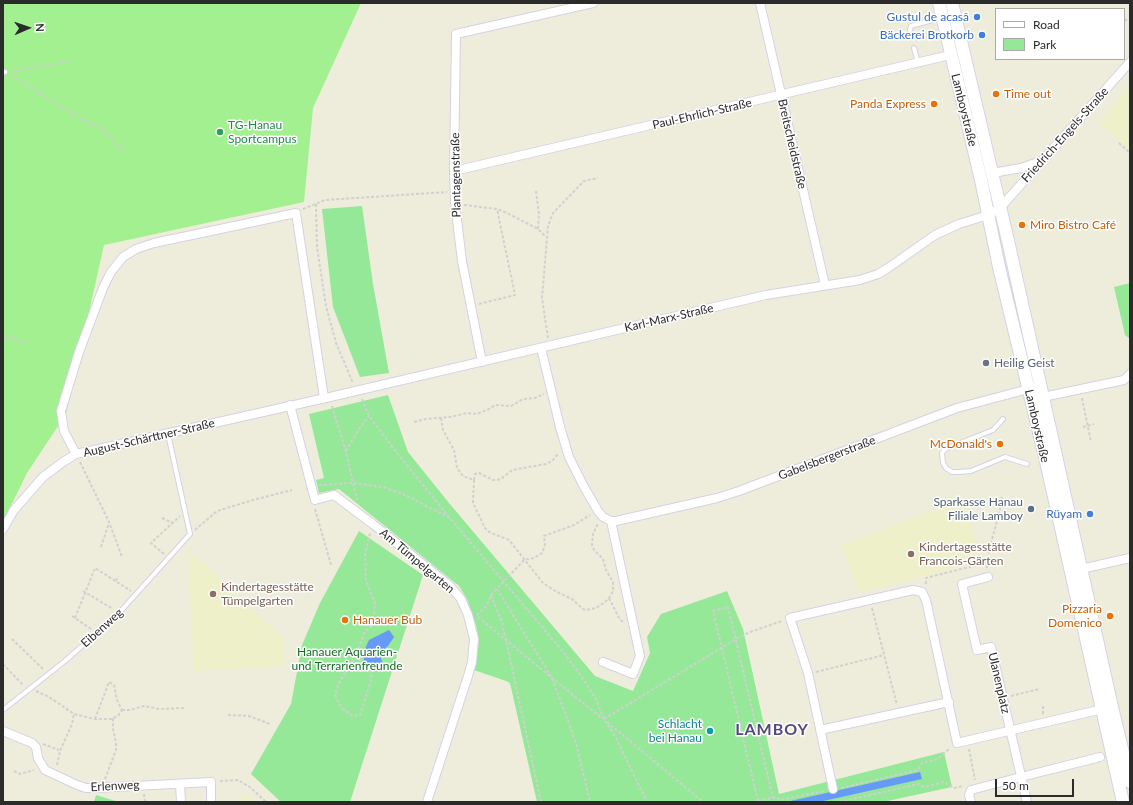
<!DOCTYPE html>
<meta charset="utf-8">
<style>
body{margin:0}
#map{position:relative;width:1133px;height:805px;overflow:hidden;background:#eeeddc;font-family:Lato,sans-serif}
canvas{display:block}
.frame{position:absolute;inset:0;border:4px solid #2b2b2b;pointer-events:none}
.legend{position:absolute;left:995px;top:8px;width:130px;height:52px;box-sizing:border-box;background:#fff;border:1px solid #aaa;margin:0;padding:5px 7px;list-style:none;font-size:12px;color:#2b2b2b}
.legend li{display:flex;align-items:center;gap:8px;height:20px}
.legend b{width:20px;border:1px solid #aaa}
.north{position:absolute;left:8px;top:8px;width:40px;height:40px;-webkit-text-stroke:3px #fff;paint-order:stroke;rotate:88deg;font-size:11px;font-weight:700;line-height:16px;text-align:center;color:#2b2b2b}
.north::after{content:'';display:block;margin:auto;width:14px;height:18px;background:#2b2b2b;clip-path:polygon(50% 0,100% 100%,50% 72%,0 100%)}
.scale{position:absolute;left:995px;top:779px;width:79px;height:18px;box-sizing:border-box;border:2px solid #2b2b2b;border-top:0;padding-left:5px;font-size:12px;line-height:14px;white-space:nowrap;color:#2b2b2b;-webkit-text-stroke:3px #fff;paint-order:stroke}
</style>
<div id="map">
<canvas width="1133" height="805"></canvas>
<div class="frame"></div>
<ul class="legend">
<li><b style="height:5px;background:#fff"></b>Road</li>
<li><b style="height:11px;background:#94e897"></b>Park</li>
</ul>
<div class="north">N</div>
<div class="scale">50 m</div>
</div>
<script>
const g = document.querySelector('canvas').getContext('2d');
g.lineJoin = 'round';
function paint(path, color) {
  g.fillStyle = color;
  g.fill(path, 'evenodd');
}
function shape(rows) {
  const path = new Path2D();
  for (const r of rows) {
    path.moveTo(r[0], r[1]);
    for (let i = 2; i < r.length; i += 2) path.lineTo(r[i], r[i + 1]);
  }
  return path;
}
function stroke(path, color, width, dash) {
  g.strokeStyle = color;
  g.lineWidth = width;
  g.lineCap = dash ? 'butt' : 'round';
  g.setLineDash(dash || []);
  g.stroke(path);
}
function drawText(font, color, halo, rows, align = 'center') {
  g.font = font + ' Lato,sans-serif';
  g.lineWidth = 3;
  g.setLineDash([]);
  g.textBaseline = 'middle';
  g.strokeStyle = halo;
  g.fillStyle = color;
  for (const [text, x, y, turn = 0] of rows) {
    g.save();
    g.translate(x, y);
    g.rotate((+turn || 0) * Math.PI / 180);
    g.textAlign = isNaN(turn) ? turn : align;
    if (halo) g.strokeText(text, 0, 0);
    g.fillText(text, 0, 0);
    g.restore();
  }
}
const education = shape([
 [1130,84,1130,150,1099,123],
 [964,499,971,521,979,562,858,593,842,545],
 [188,549,284,639,283,666,194,671],
 [243,792,255,802,239,802]
]);
const green = shape([
 [362,206,373,284,389,373,360,377,333,307,322,209],
 [1130,283,1130,339,1125,335,1114,287],
 [388,395,408,452,449,503,595,676,633,691,650,653,647,637,661,614,727,591,743,629,779,794,944,752,952,787,883,802,537,802,510,683,506,681,474,670,477,657,479,640,476,625,467,599,459,586,339,489,319,493,316,480,324,478,309,414],
 [359,531,423,575,350,802,281,802,251,774,291,704,302,645,320,603],
 [96,795,119,802,94,802]
]);
const pitch = shape([
 [3,3,361,3,313,108,304,202,104,245,66,414,27,473,3,522]
]);
const water = shape([
 [389,630,394,637,388,646,379,653,383,664,372,669,364,661,364,651,369,640],
 [920,772,922,779,819,802,786,802]
]);
const path = shape([
 [1124,20,1130,20],
 [11,71,67,62],
 [11,75,71,113,102,129,126,154],
 [1119,143,1130,153],
 [536,191,539,214,538,229],
 [316,204,317,247,326,306,336,343,353,383],
 [464,205,497,209,507,213,538,229,546,237],
 [303,209,325,200,447,192],
 [479,304,515,295,497,209],
 [3,336,25,343],
 [548,338,542,298,548,226,553,213,584,181,598,178],
 [1082,398,1091,442],
 [362,399,369,416,397,453,449,517,565,654,579,673,595,697,604,719,615,736,647,802],
 [332,406,346,452,357,500],
 [441,418,443,430,454,450,457,468,463,476,474,480,473,503,485,528,489,532,509,540,543,583,557,592,572,599,583,609,586,610,596,608,605,602,609,598,613,591,613,582,606,570,603,559,594,550,592,545,593,534,598,523],
 [414,422,426,419,450,417,467,413,477,414,489,409,495,405,511,406,523,399,535,398,544,394],
 [1083,427,1094,424],
 [346,451,358,430,369,416],
 [80,462,109,522,122,557],
 [474,480,475,474,479,473,493,480,497,480,501,479,512,470,546,464,552,461,558,454],
 [319,485,352,483,383,487,403,494,448,517],
 [315,509,331,565],
 [162,518,173,523],
 [195,530,217,511,253,500,292,490],
 [101,547,109,523],
 [164,554,151,543,180,516],
 [987,568,986,563,1000,509,1002,495],
 [116,581,118,576],
 [926,584,926,578,985,563],
 [497,589,552,678,576,743,590,802],
 [83,591,113,609],
 [491,595,502,623,506,640,541,802],
 [609,598,620,620,624,622],
 [872,608,897,705],
 [477,615,487,605,491,595,524,560,534,558,542,553,545,545,544,536,574,525,590,515],
 [72,616,91,629],
 [478,617,552,678,603,719],
 [75,618,95,568,131,591],
 [12,639,43,669],
 [355,657,367,665,372,677,360,715,352,716,341,707,335,695,339,683,355,657,365,631,373,625,375,604,366,581,365,555,370,533],
 [3,664,23,685],
 [816,672,884,655],
 [36,691,49,697,74,714,82,716,95,719,111,719,118,716,122,710],
 [1011,696,1039,689],
 [122,710,130,710,144,706,159,709,185,708],
 [1043,714,1043,706],
 [228,715,249,716,270,724],
 [95,719,109,682,114,685,117,700,122,710],
 [604,719,736,639,750,632,782,621],
 [607,722,703,802],
 [43,744,59,750],
 [969,749,975,780],
 [57,765,60,751,72,724,74,714],
 [14,771,20,774,34,770],
 [105,779,116,750,116,743,113,729,113,718],
 [220,781,238,780,250,787,266,802],
 [841,788,918,770,922,763,938,759,950,748],
 [144,794,145,802],
 [758,801,713,611,728,607,773,798],
 [753,802,776,797,780,800,825,791],
 [839,802,919,784,924,787,944,782,954,788,963,786]
]);
const lane = shape([
 [910,30,911,26,940,18],
 [914,48,918,63],
 [3,72,5,72],
 [1003,419,993,430,945,449,942,453,943,463,946,468,952,472,959,472,971,471,1005,457,1027,464],
 [3,710,65,661,119,613,190,534,168,434]
]);
const street = shape([
 [760,3,825,285],
 [454,171,950,55],
 [992,173,1021,168,1041,161],
 [541,348,560,427,569,457,583,485,598,511,603,517,611,521,616,521,717,498,739,491,957,408,1032,388],
 [482,362,462,261,455,203,454,171,456,34,593,3],
 [1043,397,1124,380,1130,374],
 [290,405,315,500,334,495,374,525,449,585,461,599,468,615,474,639,472,662,468,676,427,802],
 [76,454,64,431,61,411,79,352,103,288,111,272,123,257,136,249,154,243,296,213,324,398],
 [3,529,14,510,43,477,63,462,76,454,330,397,766,295,860,280,878,274,888,268,935,235,959,224,988,215,1000,208,1130,62],
 [1081,569,1130,558],
 [988,577,962,584,977,650,991,647,1027,802],
 [603,662,633,674,640,656,611,521],
 [820,730,949,702],
 [3,731,32,743,36,747,38,758,45,770,77,785,86,788,96,788,211,782,211,802],
 [180,784,181,802],
 [833,789,808,673,790,618,913,590,922,592,926,600,957,743,1107,708],
 [971,802,969,795,971,790,1021,777,1100,757]
]);
const secondary = shape([
 [939,3,981,180,999,267,1045,457,1123,802],
 [952,3,1009,245,1112,707,1130,782]
]);
const markers = [
 [977,17,4,"#3f7fe0"],
 [982,35,4,"#3f7fe0"],
 [996,94,4,"#e8710a"],
 [934,104,4,"#e8710a"],
 [220,132,4,"#2e9e5b"],
 [1022,225,4,"#e8710a"],
 [986,363,4,"#6b7280"],
 [1000,444,4,"#e8710a"],
 [1031,509,4,"#5c6f8a"],
 [1090,514,4,"#3f7fe0"],
 [911,554,4,"#8d6e63"],
 [213,594,4,"#8d6e63"],
 [1110,616,4,"#e8710a"],
 [345,620,4,"#e8710a"],
 [710,731,4,"#0f9aa8"]
];
const shopNames = [
 ["Gustul de acasă",969,17],
 ["Bäckerei Brotkorb",974,35],
 ["Rüyam",1082,514]
];
const foodNames = [
 ["Time out",1004,94],
 ["Panda Express",926,104,"right"],
 ["Miro Bistro Café",1030,225],
 ["McDonald's",992,444,"right"],
 ["Pizzaria",1102,609,"right"],
 ["Domenico",1102,623,"right"],
 ["Hanauer Bub",353,620]
];
const streetNames = [
 ["Lamboystraße",964,110,76],
 ["Paul-Ehrlich-Straße",702,114,-13],
 ["Friedrich-Engels-Straße",1065,135,-48],
 ["Breitscheidstraße",792,144,77],
 ["Plantagenstraße",456,175,-91],
 ["Karl-Marx-Straße",669,318,-13],
 ["Lamboystraße",1037,426,77],
 ["August-Schärttner-Straße",149,438,-13],
 ["Gabelsbergerstraße",827,458,-21],
 ["Am Tümpelgarten",417,561,40],
 ["Eibenweg",102,628,-42],
 ["Ulanenplatz",999,683,77],
 ["Erlenweg",115,786,-3]
];
const leisureNames = [
 ["TG-Hanau",228,125],
 ["Sportcampus",228,139]
];
const worshipNames = [
 ["Heilig Geist",994,363]
];
const serviceNames = [
 ["Sparkasse Hanau",1023,502],
 ["Filiale Lamboy",1023,516]
];
const educationNames = [
 ["Kindertagesstätte",919,547],
 ["Francois-Gärten",919,561],
 ["Kindertagesstätte",221,587],
 ["Tümpelgarten",221,601]
];
const parkNames = [
 ["Hanauer Aquarien-",347,652],
 ["und Terrarienfreunde",347,666]
];
const cultureNames = [
 ["Schlacht",702,724],
 ["bei Hanau",702,738]
];
const districtNames = [
 ["LAMBOY",772,730]
];
paint(education, '#eef0ca');
paint(green, '#94e897');
paint(pitch, '#a2f08f');
paint(water, '#679af7');
stroke(lane, '#d5d1e5', 6);
stroke(street, '#d5d1e5', 10);
stroke(secondary, '#d5d1e5', 14);
stroke(path, '#d0d0d0', 2, [3, 2]);
stroke(lane, '#fff', 4);
stroke(street, '#fff', 8);
stroke(secondary, '#fff', 12);
for (const [x, y, r, color] of markers) {
  const dot = new Path2D();
  dot.arc(x, y, r, 0, 2 * Math.PI);
  g.fillStyle = color;
  g.fill(dot);
  stroke(dot, '#fff', 1.5);
}
drawText('12px', '#366cbe', '#fff', shopNames, 'right');
drawText('12px', '#c56008', '#fff', foodNames, 'left');
drawText('12px', '#2b2b2b', '#fff', streetNames);
drawText('12px', '#27864d', '#fff', leisureNames, 'left');
drawText('12px', '#5b616d', '#fff', worshipNames, 'left');
drawText('12px', '#4e5e75', '#fff', serviceNames, 'right');
drawText('12px', '#785e54', '#fff', educationNames, 'left');
drawText('12px', '#156e24', '#fff', parkNames);
drawText('12px', '#0d838f', '#fff', cultureNames, 'right');
g.letterSpacing = '1px';
drawText('bold 16px', '#53477f', '#fff', districtNames);
g.letterSpacing = '0px';
</script>
